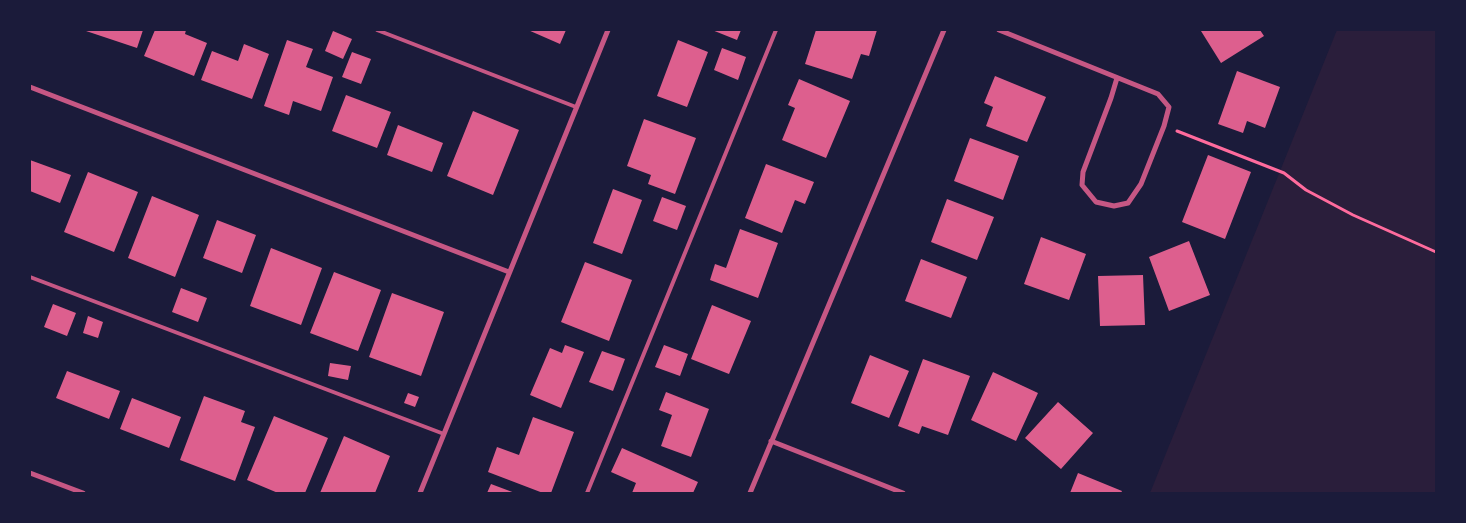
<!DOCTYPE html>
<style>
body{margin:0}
#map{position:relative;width:1466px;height:523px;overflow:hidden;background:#1b1b3a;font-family:Ubuntu,sans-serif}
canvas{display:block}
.frame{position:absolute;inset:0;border:31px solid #1b1b3a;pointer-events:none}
</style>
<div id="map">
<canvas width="1466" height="523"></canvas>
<div class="frame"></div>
</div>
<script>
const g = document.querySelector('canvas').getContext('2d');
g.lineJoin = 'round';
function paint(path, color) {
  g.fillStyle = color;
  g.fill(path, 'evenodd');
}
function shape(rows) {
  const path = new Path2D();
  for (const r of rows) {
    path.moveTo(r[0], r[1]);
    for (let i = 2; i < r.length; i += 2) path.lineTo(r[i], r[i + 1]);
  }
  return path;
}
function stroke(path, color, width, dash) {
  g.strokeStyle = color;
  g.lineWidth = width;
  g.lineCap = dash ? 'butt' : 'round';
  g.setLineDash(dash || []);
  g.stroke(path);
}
const green = shape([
 [1337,30,1436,30,1436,493,1150,493]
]);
const building = shape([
 [83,30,143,30,137,48],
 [155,30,186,30,185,34,207,43,194,76,144,56],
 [528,30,566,30,560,44],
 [712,30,741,30,737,40],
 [816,30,877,30,869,56,861,54,852,79,805,64],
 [1204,30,1260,30,1264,36,1221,63,1201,31],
 [333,31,352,39,343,59,325,51],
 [287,40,313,49,306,67,333,77,321,111,293,101,289,115,264,106],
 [678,40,708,52,687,107,657,96],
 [244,44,269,54,252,99,201,80,212,51,238,61],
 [722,48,746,57,738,80,714,70],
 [352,52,371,59,361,84,342,77],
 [1237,71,1280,87,1265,128,1247,121,1243,133,1218,124],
 [995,76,1046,97,1027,142,986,126,993,107,984,103],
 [799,79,850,101,826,158,782,140,795,108,788,105],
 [346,95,391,112,377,148,332,131],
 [473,111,519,130,493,195,447,176],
 [644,119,696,138,675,194,648,184,651,175,627,166],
 [398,125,443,143,432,172,387,155],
 [970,138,1019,156,1003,200,954,181],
 [1208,155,1251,172,1225,239,1182,222],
 [30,160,71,175,60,203,30,191],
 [766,164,814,182,805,204,795,200,782,233,745,218],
 [88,172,138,192,114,252,64,232],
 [613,189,642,200,622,254,593,243],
 [152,196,199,215,175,277,128,258],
 [662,197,686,206,677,230,653,221],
 [947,199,994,217,977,260,931,242],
 [217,220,256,235,242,273,203,258],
 [740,229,778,243,758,298,710,280,715,264,726,268],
 [1041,237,1086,254,1069,300,1024,284],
 [1189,241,1210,295,1169,311,1149,257],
 [271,248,322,268,301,325,250,306],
 [921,259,967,277,951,318,905,301],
 [585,262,632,280,609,341,561,322],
 [334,272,381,290,358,351,310,333],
 [1143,275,1145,325,1100,326,1098,276],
 [181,288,207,298,198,322,172,312],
 [392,293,444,312,421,376,369,357],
 [53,304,76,313,67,336,44,327],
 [712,305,751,321,729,374,691,359],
 [88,316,103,322,98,338,83,333],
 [565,345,584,352,561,408,530,395,550,348,562,353],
 [664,345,688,354,680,376,655,367],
 [602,351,625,359,613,391,589,382],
 [870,355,909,371,889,418,851,403],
 [923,359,970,376,948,435,922,426,919,434,898,426],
 [330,363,351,366,348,380,328,376],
 [67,371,120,391,109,419,56,398],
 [993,372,1038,393,1016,441,971,420],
 [666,392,709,409,691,457,661,446,672,415,659,410],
 [408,393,419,397,415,407,404,403],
 [204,396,245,411,241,422,255,427,235,481,180,460],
 [132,398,181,417,169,448,120,429],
 [1058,402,1093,433,1061,469,1025,438],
 [274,416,328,438,305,493,278,493,247,480],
 [533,417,574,432,551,493,543,493,488,472,497,447,519,455],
 [344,436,390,456,375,493,320,493],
 [622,448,698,482,693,493,632,493,636,483,611,472],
 [1078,473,1122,491,1121,493,1070,493],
 [491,484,515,493,487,493]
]);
const path = shape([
 [1177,131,1284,173,1306,190,1353,215,1436,252]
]);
const service = shape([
 [377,30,576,107],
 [30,277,444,434],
 [587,493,776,30]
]);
const minor = shape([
 [999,30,1158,94,1169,107,1164,126,1141,184,1128,203,1114,206,1096,202,1082,185,1083,172,1111,98,1117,78],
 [30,87,509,272],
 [771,441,903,493],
 [30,473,83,493],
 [420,493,608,30],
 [750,493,944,30]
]);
paint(green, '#2a1e3b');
paint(building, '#dd5f8e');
stroke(path, '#ff6b9d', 3);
stroke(service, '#c65784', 4);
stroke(minor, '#c65784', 5);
</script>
